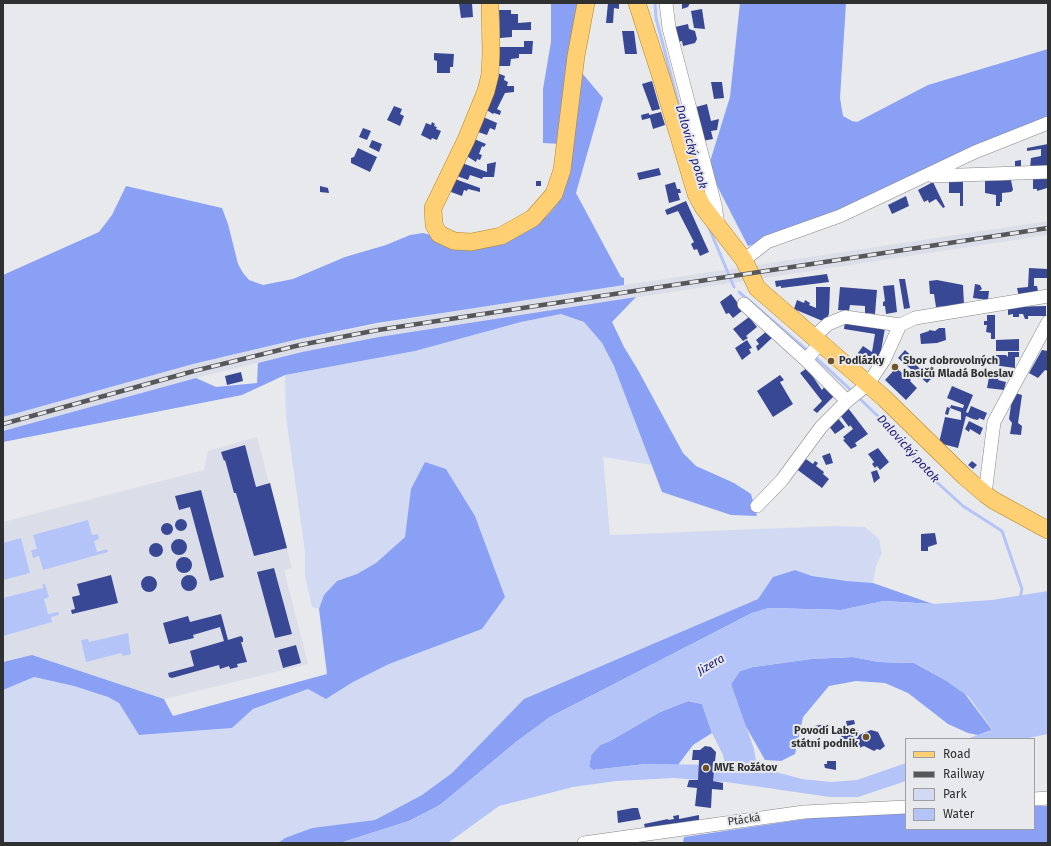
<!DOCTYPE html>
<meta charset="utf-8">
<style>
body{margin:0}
#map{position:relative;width:1051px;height:846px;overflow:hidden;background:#e8e9ec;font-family:"Fira Sans",sans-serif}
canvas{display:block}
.frame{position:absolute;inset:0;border:4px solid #2f3031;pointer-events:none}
.legend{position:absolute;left:905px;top:738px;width:130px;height:92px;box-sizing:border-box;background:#e8e9ec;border:1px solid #9e9fa1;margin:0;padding:5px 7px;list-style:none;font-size:12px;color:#2f3031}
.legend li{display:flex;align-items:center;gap:8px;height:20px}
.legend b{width:20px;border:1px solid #9e9fa1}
</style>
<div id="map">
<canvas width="1051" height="846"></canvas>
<div class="frame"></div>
<ul class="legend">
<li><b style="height:5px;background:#fed073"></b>Road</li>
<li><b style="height:5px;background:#565759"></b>Railway</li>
<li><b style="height:11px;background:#d2daf3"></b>Park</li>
<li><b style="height:11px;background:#b4c4f8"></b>Water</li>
</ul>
</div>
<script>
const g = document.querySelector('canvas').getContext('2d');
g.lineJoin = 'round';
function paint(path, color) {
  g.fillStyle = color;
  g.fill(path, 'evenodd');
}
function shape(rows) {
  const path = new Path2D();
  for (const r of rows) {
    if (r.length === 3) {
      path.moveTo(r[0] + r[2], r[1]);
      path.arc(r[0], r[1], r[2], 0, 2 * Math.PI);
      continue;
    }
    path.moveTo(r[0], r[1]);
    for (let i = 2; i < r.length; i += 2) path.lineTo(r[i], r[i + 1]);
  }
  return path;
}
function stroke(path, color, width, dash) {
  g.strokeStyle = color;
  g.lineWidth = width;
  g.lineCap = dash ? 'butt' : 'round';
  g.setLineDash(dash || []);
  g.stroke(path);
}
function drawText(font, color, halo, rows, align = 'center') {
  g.font = font + ' "Fira Sans",sans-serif';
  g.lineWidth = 4;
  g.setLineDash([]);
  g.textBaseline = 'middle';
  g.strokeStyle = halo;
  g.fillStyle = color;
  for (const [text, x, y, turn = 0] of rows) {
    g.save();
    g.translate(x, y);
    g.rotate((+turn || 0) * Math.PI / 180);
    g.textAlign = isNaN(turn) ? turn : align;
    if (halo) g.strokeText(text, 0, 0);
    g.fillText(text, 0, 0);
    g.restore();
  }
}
const built = shape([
 [1048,221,1048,235,441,327,302,352,196,378,3,431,3,417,193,364,299,339,439,313],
 [257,437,292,568,284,570,308,664,164,699,32,655,3,662,3,522,204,470,208,451]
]);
const green = shape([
 [561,314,584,322,602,343,614,366,653,465,603,457,610,535,834,526,865,527,879,539,882,553,876,566,873,583,847,581,812,576,795,570,773,577,758,599,524,699,452,773,422,795,375,820,312,828,285,838,278,843,3,843,3,690,33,677,74,686,108,697,119,703,140,735,232,728,253,709,308,689,326,699,353,682,389,664,482,629,505,597,475,516,446,469,405,537,376,563,357,574,337,581,324,595,319,609,312,607,305,576,305,552,286,417,285,375,415,351,521,322]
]);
const forest = shape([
 [551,3,583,3,561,144,543,143,543,89,551,42],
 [740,3,846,3,840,98,843,116,852,121,857,122,928,85,1048,49,1048,121,836,216,748,246,708,168,730,97],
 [582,73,603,98,576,193,621,277,624,278,624,285,377,323,299,339,193,364,3,417,3,275,99,232,112,215,126,186,222,208,228,224,238,264,243,273,249,280,263,285,293,279,345,257,386,245,410,235,423,233,435,236,523,232,547,216,558,203,569,155],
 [636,297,612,322,624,347,638,370,683,453,696,466,734,483,751,494,757,516,731,515,662,492,614,366,602,343,584,322,561,314,521,322,415,351,285,375,242,395,3,442,3,431,196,378,216,387,257,383,258,363,302,352,379,337],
 [425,462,446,469,475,516,505,597,482,629,389,664,353,682,326,699,308,689,253,709,232,728,139,735,119,703,108,697,74,686,34,677,3,690,3,662,32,655,164,699,173,716,327,674,319,609,324,595,337,581,357,574,376,563,405,537,411,489],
 [795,570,812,576,847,581,873,583,933,604,884,601,841,610,769,608,752,613,550,717,516,742,440,805,409,821,340,843,278,843,285,838,312,828,375,820,422,795,452,773,524,699,758,599,773,577],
 [853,657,879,662,914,663,947,681,965,694,992,730,978,735,968,733,948,724,908,693,885,683,856,681,829,686,803,717,795,754,781,761,765,760,744,723,731,684,740,671,753,667,811,659],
 [688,701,702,704,712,733,693,745,678,765,646,764,593,770,589,767,591,755,600,745,610,741,660,712],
 [1034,806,1048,806,1048,843,683,843,684,837,812,818,906,813,906,829,1034,829]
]);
const water = shape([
 [88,520,92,535,98,534,99,539,94,541,97,552,107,549,108,552,43,570,39,556,33,558,31,550,37,549,33,535],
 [21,538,30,573,3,580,3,543],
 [43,584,45,584,49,597,44,599,48,614,58,612,59,615,51,617,52,622,3,636,3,598,43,588],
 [1048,591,1048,734,1024,739,967,739,985,732,986,733,992,729,969,697,947,681,914,663,879,662,853,657,811,659,753,667,740,671,731,684,754,749,757,767,802,779,831,782,857,780,906,763,906,781,858,797,830,797,726,782,674,778,616,781,573,787,499,806,448,843,340,843,409,821,440,805,516,742,550,717,752,613,769,608,841,610,884,601,933,604,992,600],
 [688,701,702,704,712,733,723,755,725,765,646,764,593,770,589,766,591,755,600,745,610,741,660,712],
 [128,633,131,654,123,656,121,653,86,662,81,640,88,639,89,642]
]);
const stream = shape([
 [655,3,656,18,680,110],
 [707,223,734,287],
 [739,292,809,352],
 [813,355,853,392],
 [858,397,883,421,930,476,963,506,1002,531,1022,589,1020,598]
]);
const building = shape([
 [459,3,472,3,473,17,461,18],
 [608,3,619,3,619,9,614,8,613,23,606,23],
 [682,3,690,3,688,7,682,9],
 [702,9,705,29,694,28,691,11],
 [499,10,511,10,511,14,518,14,518,23,531,22,531,30,512,30,512,37,500,38],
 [688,24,689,29,695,31,697,39,695,43,683,46,682,41,678,42,675,27],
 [622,31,634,31,637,54,625,54],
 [524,41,533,41,532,54,519,54,519,58,511,59,510,66,499,66,499,47,524,47],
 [434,53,454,54,453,67,450,67,450,73,437,73,437,61,434,60],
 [497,73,505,76,504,80,508,82,507,86,514,86,514,92,505,93,497,109,501,111,500,115,494,113,493,114,485,109],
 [652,81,660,109,652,111,642,84],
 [711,82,722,82,724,98,714,99],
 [707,104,711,121,719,119,717,130,711,131,713,139,702,141,696,107],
 [394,106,402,109,400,114,404,116,400,126,387,120],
 [661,112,665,125,653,129,650,118,642,120,641,115,649,113,649,115],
 [481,116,497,123,495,130,490,128,487,135,475,131],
 [432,122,435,124,434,126,437,127,436,129,441,131,437,140,432,138,431,140,421,135,426,123,431,125],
 [363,128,371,131,367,140,359,137],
 [472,138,486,144,484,147,482,146,479,154,482,155,480,160,477,159,476,162,465,155],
 [372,140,382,144,379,152,369,147],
 [1048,144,1048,168,1030,168,1031,158,1041,156,1041,149,1027,151,1027,148],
 [358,148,377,157,370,172,351,163,351,158,354,157],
 [1021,160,1021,169,1015,169,1015,161],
 [496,162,494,177,483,177,482,179,470,175,468,180,457,176,462,163,487,172,487,164],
 [659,168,661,175,639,180,637,173],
 [455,179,480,188,480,192,468,189,467,191,464,190,462,196,451,192],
 [1033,179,1047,179,1047,188,1037,191,1037,189,1033,189],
 [1011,180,1013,190,1011,192,1002,193,1002,202,1000,202,1000,206,996,206,996,195,985,193,985,181],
 [536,181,541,181,541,186,536,186],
 [963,181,963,206,960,206,960,193,949,193,949,182],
 [675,182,677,189,680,189,681,193,678,193,680,200,669,203,665,185],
 [933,182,945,207,943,208,936,199,929,203,928,200,924,202,918,190],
 [320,186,328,188,329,193,320,192],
 [906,196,909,206,892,214,888,205],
 [686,201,709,252,700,256,697,249,694,250,691,244,694,242,678,211,667,215,665,210],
 [1029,268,1048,269,1048,278,1034,278,1034,286,1037,286,1038,291,1035,291,1035,294,1019,297,1017,288,1028,287],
 [827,274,829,282,781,288,781,286,776,287,775,281],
 [899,279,905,279,910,308,904,309],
 [937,280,963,285,964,305,936,307,934,294,930,294,929,281],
 [975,284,980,285,982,289,979,291,989,291,988,300,973,298],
 [894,285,897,312,886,314,885,306,883,306,883,302,885,301,883,286],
 [816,287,830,287,829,314,825,322,794,309,797,300,804,303,805,300,810,303,809,305,816,308],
 [840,287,877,290,875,314,865,313,865,306,850,305,849,311,838,310],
 [731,294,743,310,733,318,729,313,726,314,720,302],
 [1046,306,1046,316,1028,316,1028,319,1025,319,1023,314,1019,314,1019,317,1013,317,1013,314,1008,315,1008,307],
 [987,315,995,315,995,339,991,339,991,333,986,332,987,325,984,325,984,321,987,321],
 [749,317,757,327,746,336,748,338,743,341,733,329],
 [845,321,885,328,880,357,873,366,858,353,863,346,872,352,875,334,844,329],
 [939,328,945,328,946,340,937,343,921,344,920,334,929,331,929,330,935,331],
 [768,330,774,336,758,351,756,346,759,344,756,340],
 [1019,339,1019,351,996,351,996,340],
 [747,340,752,348,749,349,751,353,742,360,735,348],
 [905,350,918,362,916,365,931,379,927,383,898,358],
 [1042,350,1048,351,1048,371,1045,370,1038,378,1029,373],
 [1008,352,1019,352,1019,357,1015,357,1015,368,993,365,993,355,1006,355,1008,357],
 [807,368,822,390,825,386,835,395,817,413,813,410,822,401,800,373],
 [896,368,911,380,910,381,917,388,906,400,885,380],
 [241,372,243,381,227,385,225,376],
 [990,372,994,373,993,375,999,376,998,380,1006,382,1004,390,987,388],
 [780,375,784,380,780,382,793,404,773,417,757,391],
 [952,386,973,395,966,412,968,413,971,406,987,413,984,420,979,418,978,420,973,419,966,416,958,448,939,443,945,417,961,420,961,412,950,408,951,405,963,408,964,405,947,398],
 [1015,393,1022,395,1018,423,1022,426,1021,435,1010,434,1012,423,1009,419,1012,399,1014,400],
 [947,407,950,408,948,415,945,414],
 [848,408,868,434,855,443,857,446,851,449,843,440,845,439,843,437,853,429,850,425,849,427,840,415],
 [837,417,845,427,835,434,828,425],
 [969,421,983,428,980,435,970,429,969,432,965,429],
 [245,445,256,487,270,483,287,548,254,556,236,493,234,493,225,460,224,461,221,452],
 [878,448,889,462,880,470,877,466,875,468,872,464,874,462,868,454],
 [830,453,833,463,826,465,822,456],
 [803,457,813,464,815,461,818,463,816,466,824,472,823,474,829,479,822,488,795,468],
 [972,461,977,465,973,469,968,465],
 [877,470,880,478,874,483,871,472],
 [201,490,224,577,210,581,190,507,179,510,175,496],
 [181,525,6],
 [167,529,6],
 [935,533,937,544,928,547,928,551,921,551,921,534],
 [179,547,8],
 [156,550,7],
 [184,565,8],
 [274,568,292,634,275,638,257,572],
 [189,583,8],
 [111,575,118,603,72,614,71,610,75,609,72,597,80,595,77,584],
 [149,584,8],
 [221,614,228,640,241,636,243,638,243,642,241,642,247,662,237,664,238,667,230,669,229,666,220,669,219,665,172,678,169,677,168,673,194,666,190,651,224,641,220,627,193,635,194,638,169,644,163,623,188,616,190,622],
 [296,645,301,663,283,668,278,650],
 [854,720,855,724,847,726,846,721],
 [824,724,825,733,817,734,815,726],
 [858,730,859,735,871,730,878,732,885,746,880,750,877,749,874,751,864,746,857,749,855,745,843,747,841,734],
 [705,746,711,747,716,752,713,781,723,783,723,790,712,789,711,808,695,806,697,788,687,787,689,780,698,780,699,760,692,760,693,750,700,750],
 [827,761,836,761,836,770,825,768,824,764,827,764],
 [633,808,638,808,641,819,618,823,617,811],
 [679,815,679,819,699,815,699,820,645,828,644,824,668,819,668,820,674,819,673,816]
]);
const minor = shape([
 [666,3,669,28,715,205,718,226],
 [932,176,1048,172],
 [744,260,767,242,840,216,975,152,1048,123],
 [744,304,806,360,847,401],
 [815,336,828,324,845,317,900,325,915,318,1048,296],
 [806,360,821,342],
 [985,494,994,422,1048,322],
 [757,506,782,480,821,427,847,401,868,384,884,360,900,325],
 [1034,799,1048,798],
 [584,843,804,812,906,807]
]);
const major = shape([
 [490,3,491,53,490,75,486,91,466,140,433,208,434,225,439,234,454,241,471,242,501,236,533,218,554,194,562,170,576,56,586,3],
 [637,3,662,80,696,194,703,207,744,260,757,288,884,398,965,477,985,494,993,500,1048,530]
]);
const rail = shape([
 [3,424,194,371,300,345,378,330,1048,228]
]);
const markers = [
 [831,361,4,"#6e5225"],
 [895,367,4,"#6e5225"],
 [866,737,4,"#6e5225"],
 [706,768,4,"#6e5225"]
];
const poiNames = [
 ["Podlázky",839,361],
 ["Sbor dobrovolných",903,361],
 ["hasičů Mladá Boleslav",903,374],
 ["Povodí Labe,",858,731,"right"],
 ["státní podnik",858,744,"right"],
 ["MVE Rožátov",714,768]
];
const streetNames = [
 ["Ptácká",744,820,-8]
];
const waterNames = [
 ["Dalovický potok",691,147,74],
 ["Dalovický potok",908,449,48],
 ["Jizera",711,665,-30]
];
paint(built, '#dbdee9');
paint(green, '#d2daf3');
paint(forest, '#8aa0f5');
paint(water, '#b4c4f8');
stroke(stream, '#b4c4f8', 3);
paint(building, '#394894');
stroke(minor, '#87888b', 14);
stroke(major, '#b6841f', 18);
stroke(minor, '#fff', 13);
stroke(major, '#fed073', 17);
stroke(rail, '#565759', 4.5);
stroke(rail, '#e8e9ec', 3, [9]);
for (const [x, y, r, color] of markers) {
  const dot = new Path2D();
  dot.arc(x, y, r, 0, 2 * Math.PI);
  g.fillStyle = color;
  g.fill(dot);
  stroke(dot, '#e8e9ec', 1.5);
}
drawText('bold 11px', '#2f3031', '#e8e9ec', poiNames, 'left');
drawText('11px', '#2f3031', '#e8e9ec', streetNames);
drawText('italic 12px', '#191879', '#e8e9ec', waterNames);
</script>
